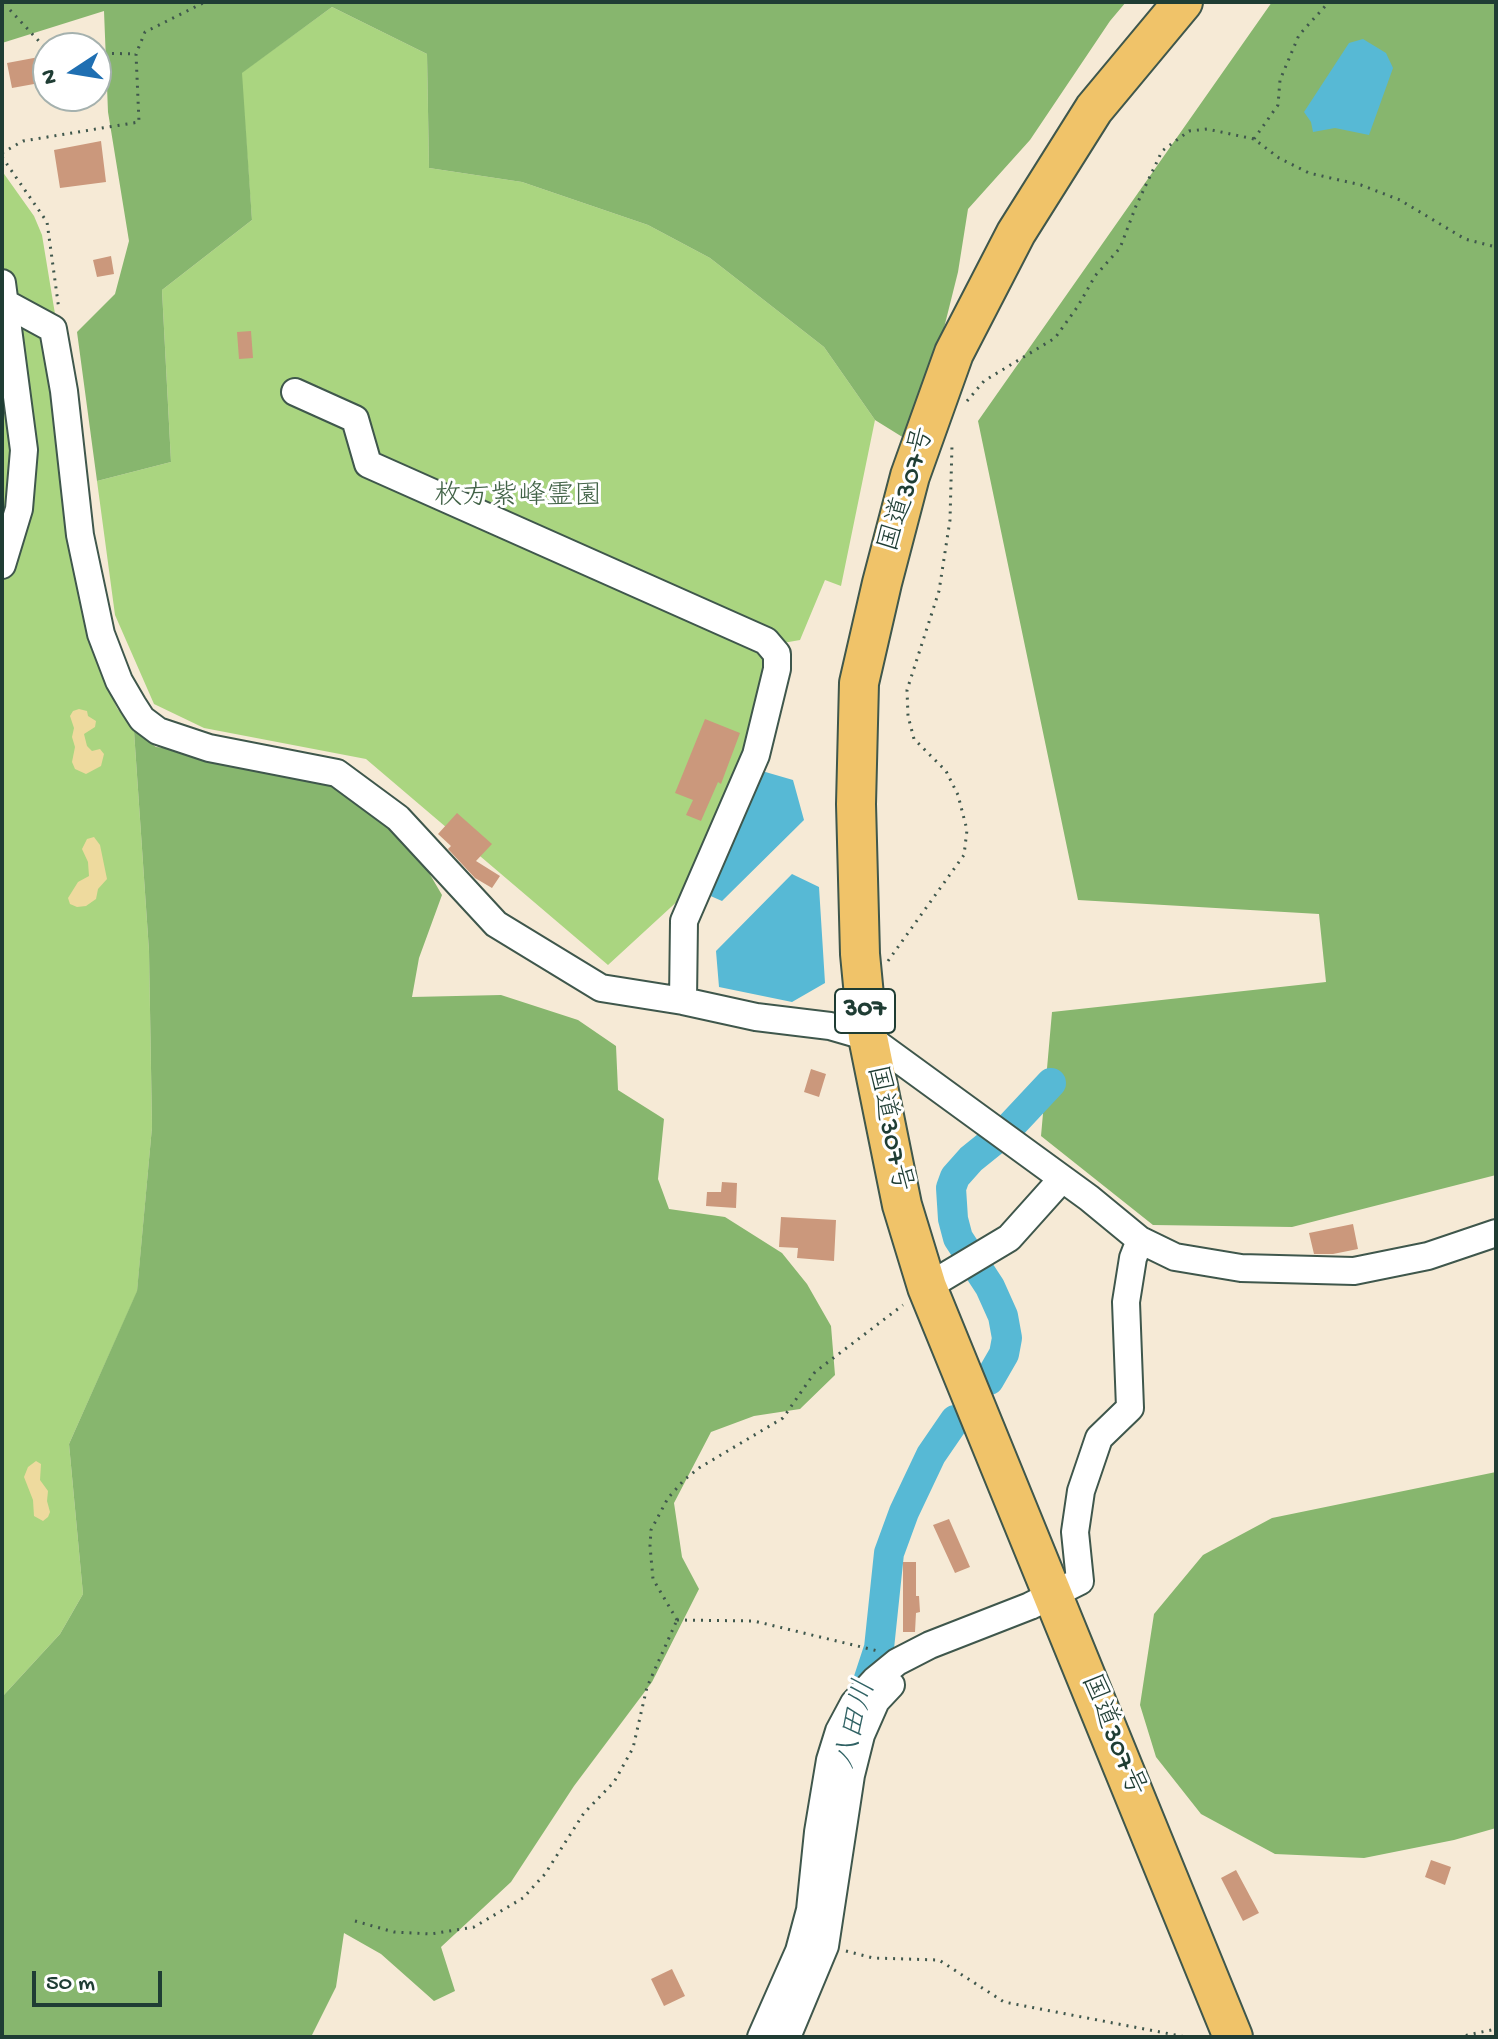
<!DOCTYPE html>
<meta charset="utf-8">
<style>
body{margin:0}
#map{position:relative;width:1498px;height:2039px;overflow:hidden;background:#f6ead6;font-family:"Gochi Hand",sans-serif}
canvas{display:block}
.frame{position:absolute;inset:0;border:4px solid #1f3d34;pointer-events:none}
.north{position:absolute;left:32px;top:32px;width:80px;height:80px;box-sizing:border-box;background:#fff;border:2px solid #a5b1ae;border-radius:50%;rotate:258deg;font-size:22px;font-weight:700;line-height:32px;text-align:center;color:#1f3d34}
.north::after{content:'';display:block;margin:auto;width:28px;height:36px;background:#1f6fb2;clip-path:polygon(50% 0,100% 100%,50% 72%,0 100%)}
.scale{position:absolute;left:32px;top:1971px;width:130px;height:36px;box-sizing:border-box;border:4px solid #1f3d34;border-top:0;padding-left:10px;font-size:24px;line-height:28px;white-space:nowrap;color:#1f3d34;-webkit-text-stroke:6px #fff;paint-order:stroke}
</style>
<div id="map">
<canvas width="1498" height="2039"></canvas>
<div class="frame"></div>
<div class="north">N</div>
<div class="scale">50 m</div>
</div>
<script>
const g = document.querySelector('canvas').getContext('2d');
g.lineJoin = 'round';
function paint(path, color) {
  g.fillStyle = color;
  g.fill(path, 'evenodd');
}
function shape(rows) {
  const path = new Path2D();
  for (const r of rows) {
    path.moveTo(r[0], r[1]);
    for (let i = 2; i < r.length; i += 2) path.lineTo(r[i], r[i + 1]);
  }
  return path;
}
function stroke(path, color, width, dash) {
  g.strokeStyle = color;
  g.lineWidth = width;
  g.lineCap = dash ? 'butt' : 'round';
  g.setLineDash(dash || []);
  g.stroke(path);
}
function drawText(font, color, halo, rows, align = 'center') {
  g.font = font + ' "Gochi Hand","Klee One",sans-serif';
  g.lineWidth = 6;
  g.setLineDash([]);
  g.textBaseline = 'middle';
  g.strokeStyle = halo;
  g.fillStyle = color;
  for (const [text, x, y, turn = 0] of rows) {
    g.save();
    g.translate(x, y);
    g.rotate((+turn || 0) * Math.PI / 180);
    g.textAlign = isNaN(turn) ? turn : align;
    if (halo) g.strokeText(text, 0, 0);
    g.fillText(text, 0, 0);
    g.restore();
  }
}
const green = shape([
 [332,7,427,54,429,168,522,182,648,225,710,258,824,347,875,420,841,586,825,580,800,640,783,643,744,766,682,897,608,965,366,759,204,728,154,704,115,615,97,481,171,462,162,290,252,220,241,73],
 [2,171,34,216,42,235,55,314,75,402,86,615,106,684,117,708,134,731,149,951,152,1127,137,1292,69,1444,83,1594,60,1634,2,1697]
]);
const forest = shape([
 [2,2,1126,2,1110,21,1030,140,968,209,958,272,936,360,904,438,875,420,824,347,710,258,648,225,522,182,429,168,427,54,332,7,242,73,252,220,162,290,171,462,97,481,77,332,115,294,129,241,108,112,104,11,2,43],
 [1272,2,1496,2,1496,1175,1292,1227,1153,1225,1041,1136,1052,1012,1326,982,1319,914,1078,900,978,421],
 [134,731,156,747,222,753,353,788,418,854,442,895,419,958,412,997,501,995,578,1020,616,1046,618,1090,664,1119,658,1179,669,1209,725,1217,782,1253,807,1284,831,1326,835,1375,800,1409,754,1416,711,1432,674,1503,682,1557,699,1589,652,1682,574,1786,511,1882,441,1947,455,1991,434,2001,381,1954,344,1933,336,1987,311,2037,2,2037,2,1697,60,1634,83,1594,69,1444,137,1291,152,1127,149,951],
 [1496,1472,1496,1828,1454,1840,1364,1858,1275,1854,1201,1814,1156,1757,1140,1705,1154,1614,1203,1555,1272,1518]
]);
const sand = shape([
 [79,709,87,711,88,716,96,721,95,727,84,734,87,746,92,751,100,749,104,754,101,766,86,774,75,769,72,762,75,747,72,737,74,728,70,716,73,711],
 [94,837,100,845,107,879,98,889,96,899,86,906,77,907,70,904,68,898,78,882,89,876,88,862,82,849,87,839],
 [36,1461,41,1464,40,1480,48,1491,47,1501,50,1512,48,1517,43,1521,34,1516,33,1500,24,1477,28,1467]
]);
const water = shape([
 [1363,39,1386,53,1393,68,1369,135,1335,128,1313,132,1311,122,1304,112,1349,43],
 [762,771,793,780,804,820,722,901,706,894],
 [792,874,819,887,825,983,792,1002,719,987,716,951]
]);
const river = shape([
 [989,1380,1004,1354,1007,1338,1003,1316,990,1287,958,1238,953,1219,951,1188,955,1177,971,1159,1007,1130,1051,1083],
 [861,1703,879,1648,889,1553,904,1512,931,1455,955,1420]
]);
const building = shape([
 [39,57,45,82,12,88,7,63],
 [101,141,106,182,60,188,54,150],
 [111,256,114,274,97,277,93,260],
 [251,331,253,358,239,359,237,332],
 [705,719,740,733,721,784,718,782,701,821,686,815,693,800,675,793],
 [457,813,492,844,476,861,500,876,492,888,475,878,448,849,451,846,438,834],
 [811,1069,826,1074,819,1097,804,1092],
 [722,1182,737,1183,736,1208,706,1206,707,1192,721,1192],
 [781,1217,836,1220,834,1261,797,1258,798,1248,779,1247],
 [1353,1224,1358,1249,1333,1254,1314,1254,1309,1233],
 [949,1519,970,1567,955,1573,933,1525],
 [903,1562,916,1562,916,1596,919,1596,920,1612,916,1613,915,1632,903,1632],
 [1431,1860,1451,1867,1445,1885,1425,1877],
 [1236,1870,1259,1913,1243,1921,1221,1878],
 [672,1969,685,1996,664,2006,651,1979]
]);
const path = shape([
 [2,10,10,10,48,51],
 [96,53,136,54],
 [1254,139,1278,105,1280,80,1299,35,1329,2],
 [2,153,23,141,139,122,136,54,145,32,205,2],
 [2,157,47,222,59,310],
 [967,401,984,381,1055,338,1078,306,1095,276,1120,248,1136,206,1162,151,1189,131,1207,129,1254,139,1279,158,1309,173,1361,185,1400,200,1465,239,1496,247],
 [888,961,964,855,967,830,958,795,946,771,914,739,908,716,907,690,939,591,950,520,952,445],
 [677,1620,653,1579,650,1546,651,1530,668,1498,684,1480,699,1468,783,1418,815,1372,903,1305],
 [677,1620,754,1621,878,1651],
 [355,1921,394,1932,431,1934,474,1927,523,1898,545,1874,584,1813,614,1782,633,1748,647,1687,677,1620],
 [846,1951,873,1958,939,1960,1004,2002,1186,2037],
 [1458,2037,1496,2029]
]);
const minor = shape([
 [2,283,24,450,19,509,2,565],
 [5,303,53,329,64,391,80,535,101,634,119,681,133,705,142,719,158,731,209,748,337,773,398,818,496,924,601,988,683,1001,756,1017,830,1026,868,1037,1089,1198,1140,1240,1175,1257,1241,1268,1354,1271,1428,1256,1496,1233],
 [295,392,355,419,368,464,766,641,777,654,777,669,756,755,684,921,683,1001],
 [927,1287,1009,1238,1061,1180],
 [761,2037,799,1951,810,1910,818,1832,830,1760,839,1731,854,1703,875,1680,897,1662,930,1645,1030,1606,1080,1581,1075,1532,1081,1491,1099,1438,1130,1408,1126,1302,1133,1258,1140,1240],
 [787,2037,825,1946,851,1775,861,1735,876,1701,891,1685]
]);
const highway = shape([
 [1183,2,1094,109,1016,233,954,353,910,476,882,583,859,683,856,804,860,954,868,1037,902,1205,927,1287,1233,2037]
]);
const shields = [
 [865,1011,60]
];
const shieldNames = [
 ["307",865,1011]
];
const streetNames = [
 ["国道307号",909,490,-73],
 ["国道307号",887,1129,78],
 ["国道307号",1111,1736,68]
];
const parkNames = [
 ["枚方紫峰霊園",518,499]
];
const waterNames = [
 ["八田川",858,1725,-76]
];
paint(green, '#aad580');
paint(forest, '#87b66e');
paint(sand, '#eeda9e');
paint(water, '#57b9d5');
stroke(river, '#57b9d5', 30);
paint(building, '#cb987c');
stroke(minor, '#3f574c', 30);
stroke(highway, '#3f574c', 42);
stroke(path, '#3f574c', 3, [2, 6]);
stroke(minor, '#fff', 26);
stroke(highway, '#f0c369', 38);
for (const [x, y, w] of shields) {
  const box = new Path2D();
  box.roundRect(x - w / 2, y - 22, w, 44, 6);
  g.fillStyle = '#fff';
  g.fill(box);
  stroke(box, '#1f3d34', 2);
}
drawText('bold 26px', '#1f3d34', null, shieldNames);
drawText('28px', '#1f3d34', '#fff', streetNames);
drawText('28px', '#426347', '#fff', parkNames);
drawText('italic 30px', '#306264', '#fff', waterNames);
</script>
